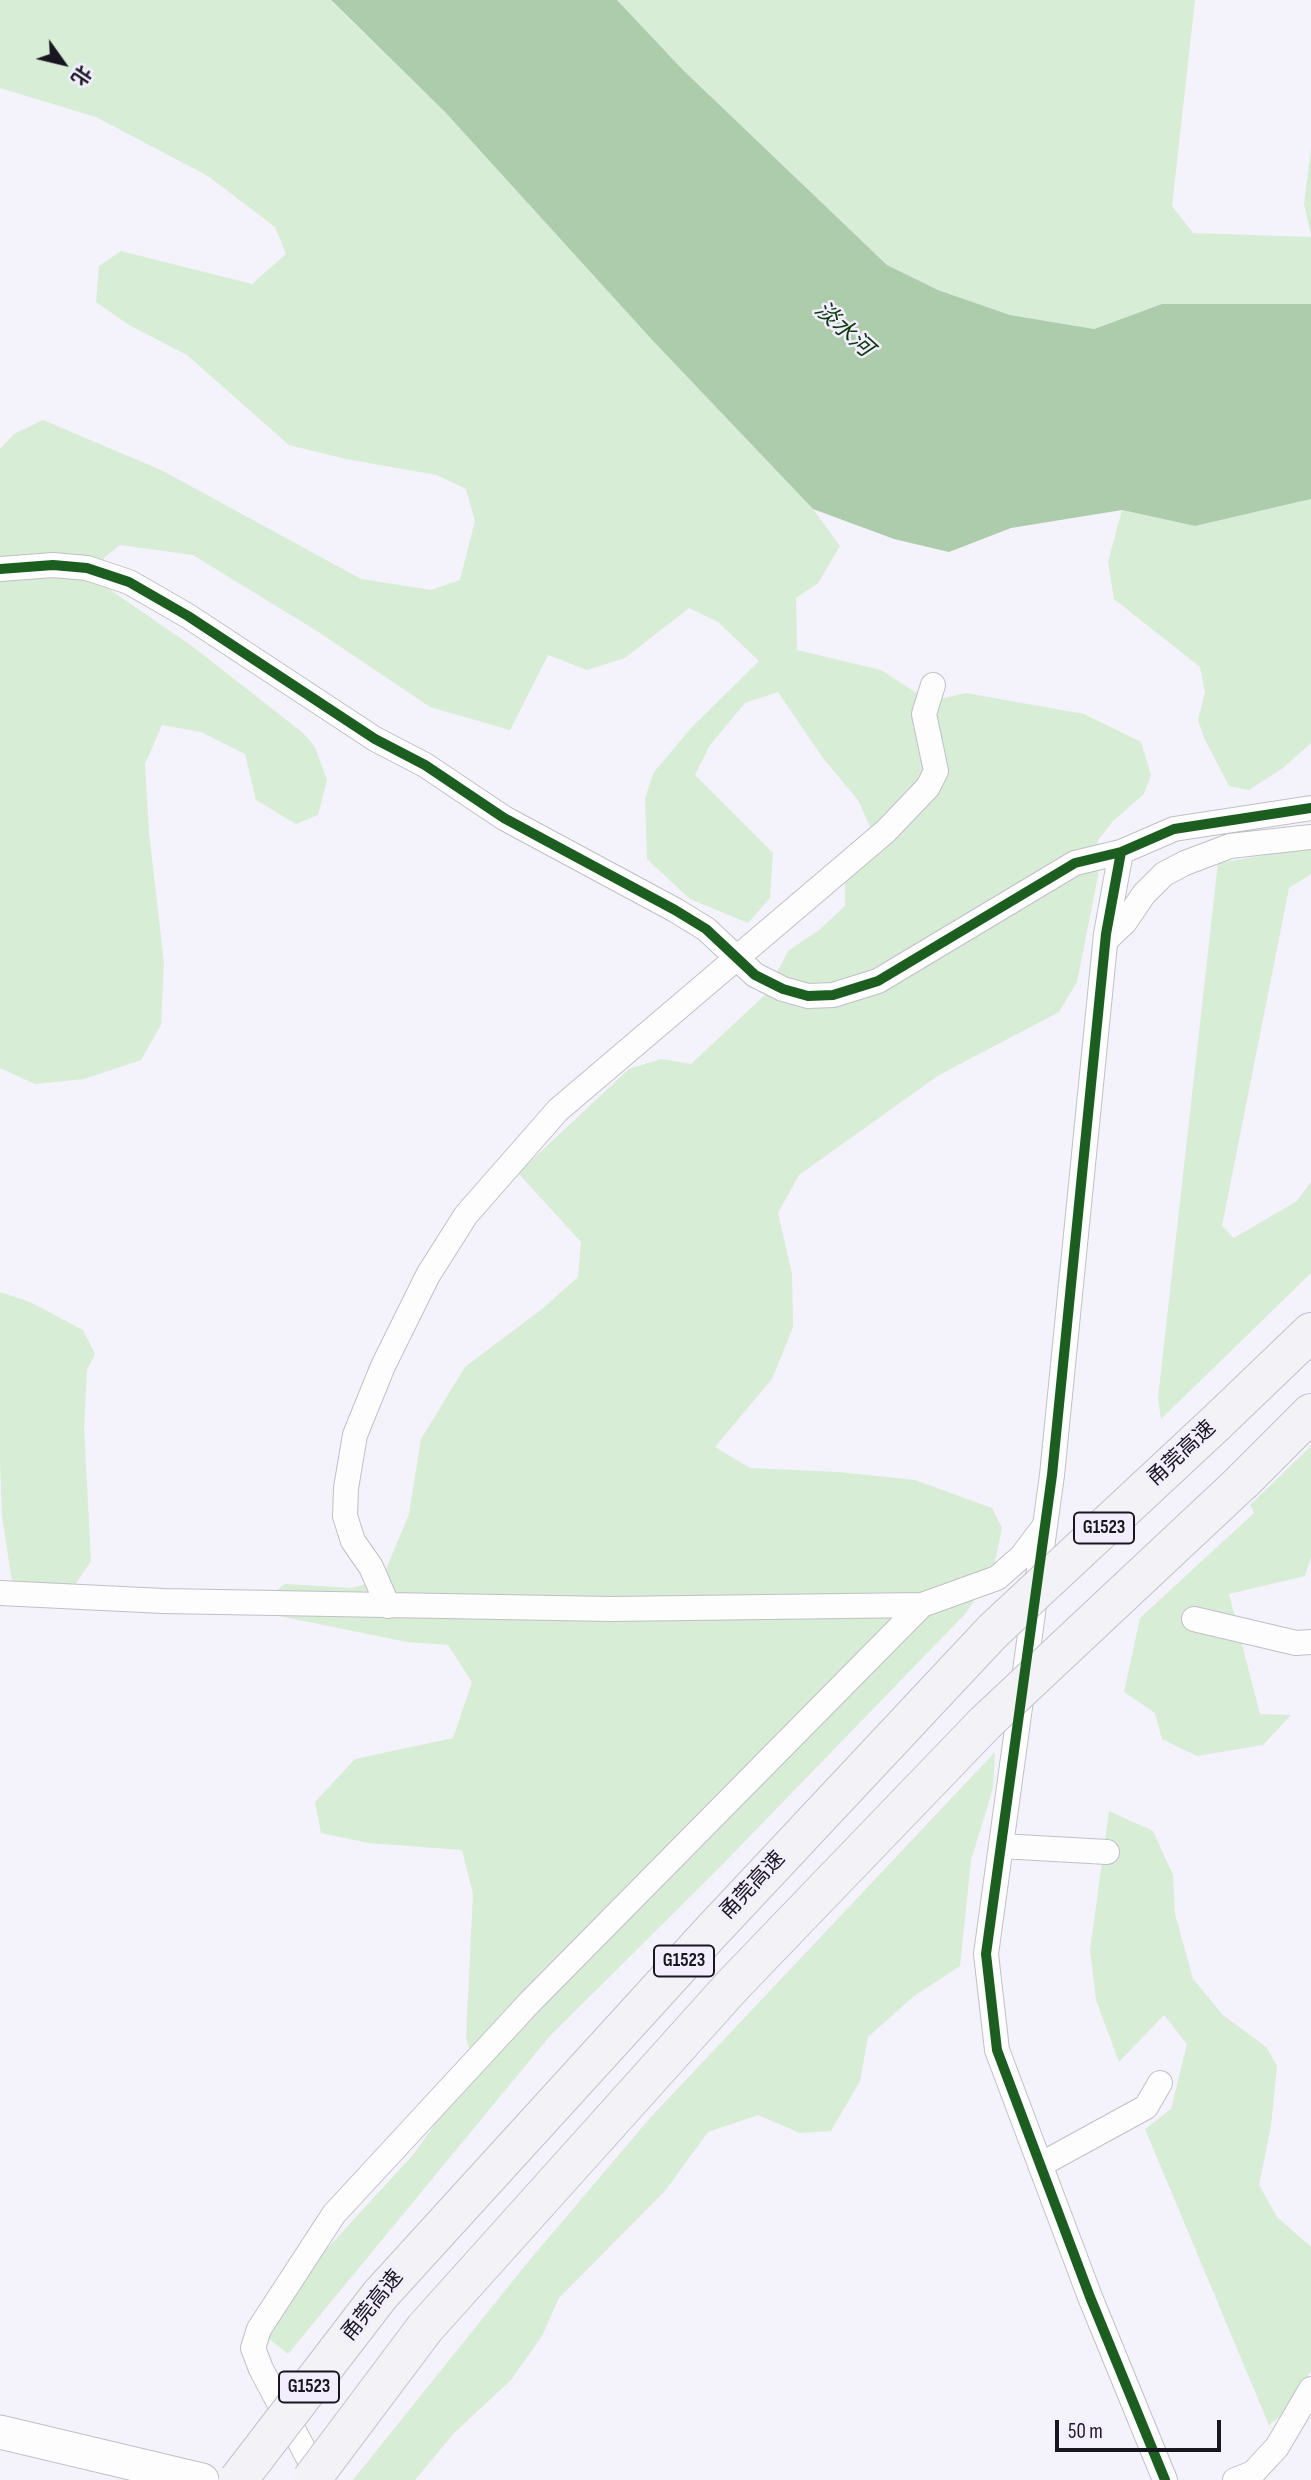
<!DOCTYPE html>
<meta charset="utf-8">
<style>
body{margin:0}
#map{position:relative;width:1311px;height:2480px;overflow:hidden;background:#f4f2fa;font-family:"Sofia Sans Condensed","Noto Sans SC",sans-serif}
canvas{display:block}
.north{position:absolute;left:28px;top:28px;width:70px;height:70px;-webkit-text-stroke:5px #f2eefe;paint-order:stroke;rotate:124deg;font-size:19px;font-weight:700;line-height:28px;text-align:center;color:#18161f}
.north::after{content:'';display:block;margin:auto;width:24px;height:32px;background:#18161f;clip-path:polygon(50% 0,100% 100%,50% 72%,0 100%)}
.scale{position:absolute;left:1055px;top:2420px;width:166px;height:32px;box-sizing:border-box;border:4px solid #18161f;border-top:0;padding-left:9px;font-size:21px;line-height:24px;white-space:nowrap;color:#18161f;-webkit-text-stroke:5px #f2eefe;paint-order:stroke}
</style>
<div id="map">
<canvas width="1311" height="2480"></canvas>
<div class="north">北</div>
<div class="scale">50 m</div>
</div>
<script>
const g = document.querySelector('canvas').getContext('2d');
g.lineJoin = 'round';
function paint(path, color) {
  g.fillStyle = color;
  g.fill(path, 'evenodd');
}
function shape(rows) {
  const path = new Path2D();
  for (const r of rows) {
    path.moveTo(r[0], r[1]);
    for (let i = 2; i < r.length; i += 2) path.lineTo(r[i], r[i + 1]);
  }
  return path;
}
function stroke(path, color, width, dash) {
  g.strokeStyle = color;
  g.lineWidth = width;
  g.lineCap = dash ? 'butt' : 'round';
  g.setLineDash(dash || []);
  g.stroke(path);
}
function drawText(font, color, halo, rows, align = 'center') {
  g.font = font + ' "Sofia Sans Condensed","Noto Sans SC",sans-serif';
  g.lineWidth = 5;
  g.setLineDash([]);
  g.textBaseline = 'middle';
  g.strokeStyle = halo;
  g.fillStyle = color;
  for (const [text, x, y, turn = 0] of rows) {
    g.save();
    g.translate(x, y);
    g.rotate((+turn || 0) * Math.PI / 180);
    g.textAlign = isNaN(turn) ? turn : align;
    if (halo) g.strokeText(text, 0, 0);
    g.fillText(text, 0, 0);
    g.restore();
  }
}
const green = shape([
 [0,0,330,0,445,112,654,342,813,509,840,546,818,583,796,598,797,650,881,670,918,694,940,699,966,693,1084,714,1141,742,1151,775,1144,794,1113,821,1098,840,1098,876,1077,982,1059,1012,939,1075,799,1175,778,1213,792,1274,793,1327,772,1379,715,1447,750,1468,838,1472,915,1480,992,1508,1002,1528,993,1571,966,1613,720,1867,549,2037,288,2354,267,2337,311,2266,413,2155,474,2068,466,2037,473,1894,462,1850,369,1843,321,1833,315,1802,355,1759,453,1738,472,1682,448,1645,407,1642,250,1610,285,1584,352,1588,382,1579,409,1514,421,1439,465,1367,542,1309,578,1277,581,1242,518,1173,629,1069,661,1059,691,1064,766,994,788,951,819,930,845,906,845,885,852,866,872,831,858,800,823,758,778,692,745,703,710,745,695,775,773,853,770,898,748,923,690,899,647,859,645,798,654,772,691,728,759,661,718,622,689,608,625,658,587,670,548,655,510,730,430,707,320,633,193,555,120,545,104,558,103,585,192,646,303,733,315,747,327,780,318,815,296,824,256,800,245,754,201,732,162,725,145,764,149,832,164,964,161,1025,141,1060,84,1079,35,1084,0,1068,0,449,14,434,43,420,161,470,361,579,431,590,460,580,475,521,466,489,437,475,346,459,289,445,187,355,129,325,96,302,99,266,121,251,252,284,286,254,275,227,208,176,96,117,0,88],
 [617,0,1195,0,1172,206,1193,233,1311,237,1311,304,1162,304,1094,329,1010,315,938,290,887,265,683,70],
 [1311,149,1311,235,1304,204],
 [1311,499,1311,743,1283,768,1249,790,1229,786,1205,740,1198,720,1205,692,1200,667,1114,599,1108,562,1122,510,1195,526],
 [1311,848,1311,874,1289,888,1222,1226,1234,1238,1297,1201,1311,1182,1311,1273,1161,1419,1158,1398,1218,863],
 [0,1292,30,1302,83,1330,95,1354,87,1370,84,1427,91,1561,75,1585,12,1582,2,1516,0,1461],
 [1311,1446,1311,1557,1305,1576,1229,1594,1260,1714,1291,1715,1263,1745,1197,1756,1162,1739,1155,1713,1124,1692,1140,1618,1254,1513,1250,1505],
 [995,1752,993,1788,971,1860,960,1966,914,1996,868,2037,860,2081,831,2131,800,2133,758,2115,708,2132,665,2191,559,2298,542,2336,511,2380,454,2433,415,2480,353,2480,528,2262,650,2118],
 [1109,1811,1153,1831,1173,1875,1175,1914,1193,1979,1223,2015,1266,2047,1277,2066,1271,2126,1259,2185,1277,2217,1311,2247,1311,2370,1290,2409,1269,2425,1145,2129,1171,2109,1187,2044,1164,2015,1119,2062,1096,2000,1090,1950]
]);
const water = shape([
 [331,0,617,0,683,70,887,265,938,290,1010,315,1094,329,1162,304,1311,304,1311,499,1195,526,1122,510,1011,528,949,552,894,539,813,509,654,342,445,112]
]);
const minor = shape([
 [0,569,53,565,87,568,129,582,188,616,375,739,425,765,504,818,675,910,706,929,755,975,783,989,808,996,833,995,878,981,1075,863,1121,852,1174,829,1311,808],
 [1121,852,1106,934,1052,1475,986,1954,997,2050,1090,2297,1165,2480],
 [1106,940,1125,922,1144,894,1164,874,1185,863,1230,846,1311,837],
 [0,1593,163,1601,611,1609,922,1605,997,1578,1021,1557,1043,1528],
 [388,1606,371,1567,353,1541,345,1516,346,1488,355,1435,383,1366,428,1275,466,1215,558,1110,886,831,928,787,936,771,924,714,933,685],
 [1194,1619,1296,1643,1311,1642],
 [1001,1846,1107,1852],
 [1040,2165,1146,2107,1160,2083],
 [320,2480,261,2369,253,2348,259,2329,334,2214,530,2002,922,1605],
 [1235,2480,1253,2473,1277,2447,1311,2389]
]);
const secondary = shape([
 [0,2432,202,2480]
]);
const motorway = shape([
 [1215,1424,1311,1332],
 [1243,1481,1311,1413],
 [380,2295,710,1933,993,1631],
 [425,2328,733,1985,985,1723]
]);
const motorwayBridge = shape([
 [993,1631,1215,1424],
 [985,1723,1243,1481],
 [238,2480,380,2295],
 [311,2480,425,2328]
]);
const cycleway = shape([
 [0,569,53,565,87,568,129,582,188,616,375,739,425,765,504,818,675,910,706,929,755,975,783,989,808,996,833,995,878,981,1075,863,1121,852,1174,829,1311,808],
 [1121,852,1106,934,1052,1475,986,1954,997,2050,1090,2297,1165,2480]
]);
const shields = [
 [1104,1528,60],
 [684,1961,60],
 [309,2387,60]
];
const shieldNames = [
 ["G1523",1104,1528],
 ["G1523",684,1961],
 ["G1523",309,2387]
];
const streetNames = [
 ["甬莞高速",1182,1454,-43],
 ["甬莞高速",753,1886,-47],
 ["甬莞高速",373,2306,-51]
];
const waterNames = [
 ["淡水河",843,330,42]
];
paint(green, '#d7edd6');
paint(water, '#adccab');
stroke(minor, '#c1bfc7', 26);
stroke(secondary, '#c1bfc7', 35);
stroke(motorway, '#c3c1ca', 40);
stroke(minor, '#fdfdfe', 24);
stroke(secondary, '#fdfdfe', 33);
stroke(motorway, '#f3f2f7', 38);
stroke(motorwayBridge, '#c3c1ca', 40, []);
stroke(motorwayBridge, '#f3f2f7', 38);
stroke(cycleway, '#1b5e20', 10);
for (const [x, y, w] of shields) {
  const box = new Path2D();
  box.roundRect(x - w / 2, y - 15.5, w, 31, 5);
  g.fillStyle = '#f2eefe';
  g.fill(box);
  stroke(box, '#18161f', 2);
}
drawText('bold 19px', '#18161f', null, shieldNames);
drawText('21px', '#18161f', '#f2eefe', streetNames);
drawText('italic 23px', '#0b3a07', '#f2eefe', waterNames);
</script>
